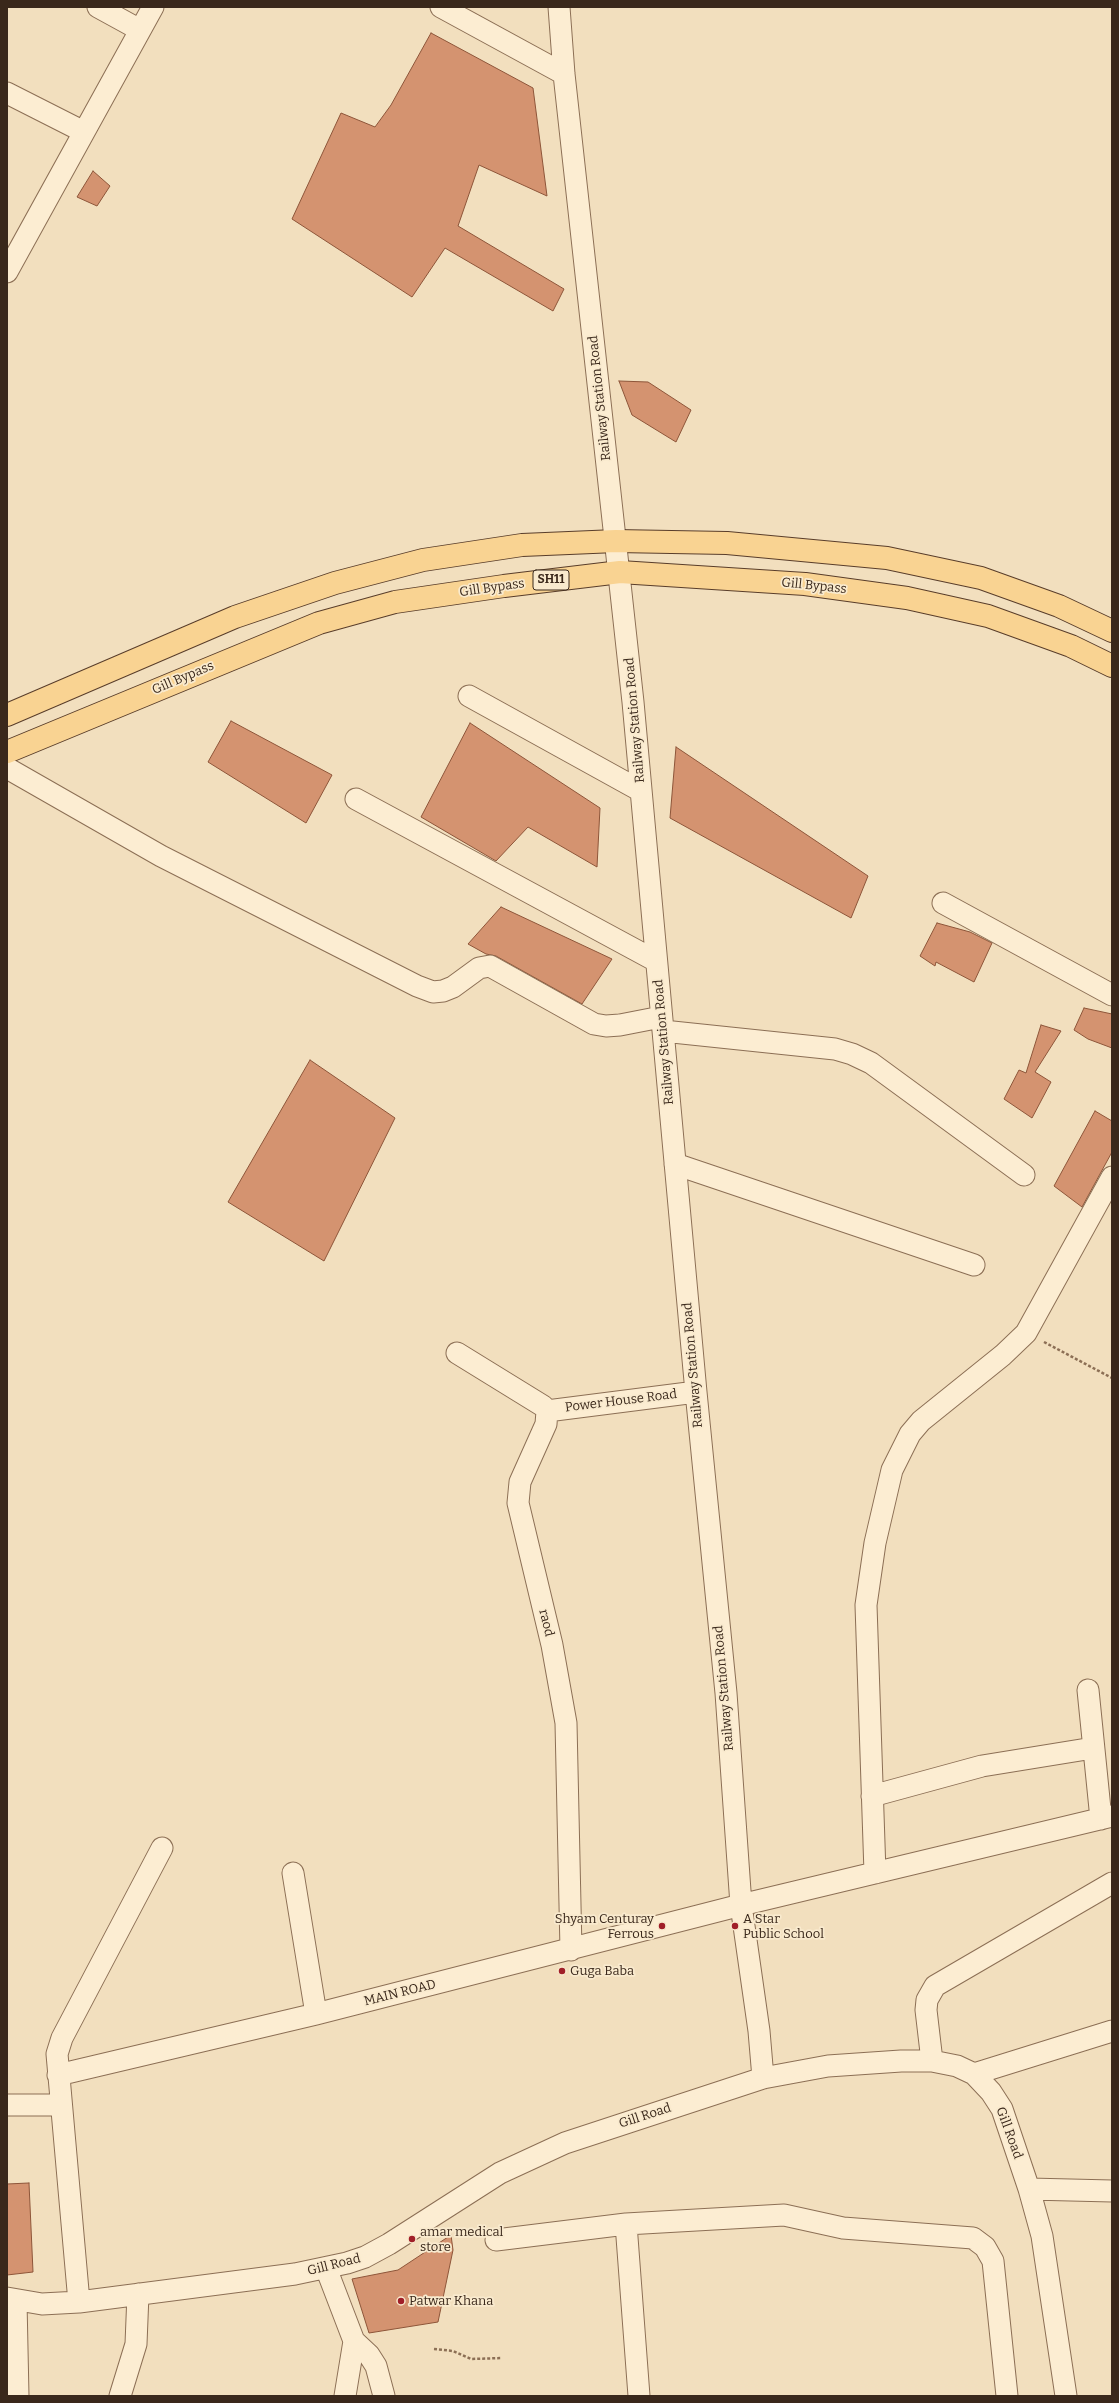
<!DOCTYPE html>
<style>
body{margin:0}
#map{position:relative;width:1119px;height:2403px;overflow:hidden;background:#f2dfbe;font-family:Bitter,serif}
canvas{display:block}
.frame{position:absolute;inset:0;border:8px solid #3a281b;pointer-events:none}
</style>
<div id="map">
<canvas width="1119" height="2403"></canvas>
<div class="frame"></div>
</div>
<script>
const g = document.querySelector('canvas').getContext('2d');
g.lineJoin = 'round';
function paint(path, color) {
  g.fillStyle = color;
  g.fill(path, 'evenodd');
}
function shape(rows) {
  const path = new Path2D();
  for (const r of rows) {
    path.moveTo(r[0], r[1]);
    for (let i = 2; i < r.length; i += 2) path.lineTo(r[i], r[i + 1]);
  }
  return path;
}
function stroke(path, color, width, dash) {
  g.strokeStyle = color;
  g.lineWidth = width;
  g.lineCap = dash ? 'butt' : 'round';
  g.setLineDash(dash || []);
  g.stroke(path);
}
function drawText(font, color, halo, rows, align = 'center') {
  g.font = font + ' Bitter,serif';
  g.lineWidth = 3.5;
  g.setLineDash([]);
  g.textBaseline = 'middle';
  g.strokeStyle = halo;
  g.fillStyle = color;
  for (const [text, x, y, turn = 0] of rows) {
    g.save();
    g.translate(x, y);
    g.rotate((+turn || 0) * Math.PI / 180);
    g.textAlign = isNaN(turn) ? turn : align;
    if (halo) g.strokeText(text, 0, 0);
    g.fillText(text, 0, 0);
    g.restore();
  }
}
const building = shape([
 [431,33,533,88,547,196,479,165,458,226,564,289,553,311,445,248,412,297,292,219,341,113,375,127,391,105,431,33],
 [93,171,110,186,97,206,77,197,93,171],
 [619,381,648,382,691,410,676,442,632,415,619,381],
 [231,721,332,775,306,823,208,762,231,721],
 [470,723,600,808,597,867,528,827,496,861,421,817,470,723],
 [676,747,868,876,851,918,670,818,676,747],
 [501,907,612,959,582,1004,496,956,486,954,468,944,501,907],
 [937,923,970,932,992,943,974,982,936,962,935,966,920,956,937,923],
 [1084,1008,1112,1014,1112,1048,1088,1039,1074,1030,1084,1008],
 [1041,1025,1061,1031,1035,1072,1051,1082,1032,1118,1004,1099,1019,1070,1026,1073,1041,1025],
 [310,1060,395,1118,324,1261,228,1202,310,1060],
 [1095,1111,1112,1121,1112,1152,1082,1207,1054,1186,1095,1111],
 [29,2183,33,2272,7,2275,7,2184,29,2183],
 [451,2235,453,2250,438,2322,369,2333,352,2279,398,2270,451,2235]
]);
const path = shape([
 [1044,1342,1112,1378],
 [434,2349,453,2351,471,2359,502,2358]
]);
const minor = shape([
 [98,7,140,30],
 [441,7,564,74],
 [559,7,564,74,633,702,696,1392,726,1693,741,1905,759,2031,763,2078],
 [7,93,84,132],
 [7,272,153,7],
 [469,696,641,791],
 [7,768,161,856,417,986,433,992,443,991,453,987,479,968,490,966,594,1024,606,1026,620,1025,661,1017],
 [356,799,656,961],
 [943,903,1112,995],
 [663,1031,835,1049,852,1054,871,1063,1024,1175],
 [675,1164,974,1265],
 [457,1353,543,1406,547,1411,546,1424,520,1482,518,1503,552,1645,566,1723,571,1950],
 [547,1411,696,1392],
 [1088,1690,1101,1819],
 [872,1796,982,1766,1093,1748],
 [293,1873,316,2014],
 [875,1873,866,1605,875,1543,892,1470,910,1434,921,1421,1003,1355,1026,1333,1112,1177],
 [932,2061,926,2010,927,2000,935,1986,1112,1883],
 [974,2074,1112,2031],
 [58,2075,316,2014,741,1905,1112,1816],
 [7,2105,61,2105],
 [1029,2189,1112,2191],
 [626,2224,639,2396],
 [496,2240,626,2224,784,2215,843,2228,973,2238,985,2247,993,2261,1007,2396],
 [326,2268,354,2341,345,2396],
 [7,2298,42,2304,79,2302,295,2274,347,2263,365,2257,389,2244,500,2173,565,2143,763,2078,828,2066,901,2061,932,2061,957,2066,974,2074,991,2092,1002,2109,1029,2189,1042,2236,1066,2396],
 [16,2301,18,2396],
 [79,2302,57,2054,62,2038,162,1848],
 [354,2341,369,2355,376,2366,384,2396],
 [120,2396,136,2344,138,2294]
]);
const major = shape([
 [7,715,235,617,335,583,423,560,522,545,616,541,727,543,887,558,981,578,1059,606,1112,631],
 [7,752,319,623,395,602,504,586,620,572,805,584,907,598,988,616,1071,646,1112,666]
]);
const markers = [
 [662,1926,4,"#a01f28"],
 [735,1926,4,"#a01f28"],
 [562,1971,4,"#a01f28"],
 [412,2239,4,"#a01f28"],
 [401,2301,4,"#a01f28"]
];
const shields = [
 [551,580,36]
];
const shieldNames = [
 ["SH11",551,580]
];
const streetNames = [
 ["Railway Station Road",600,398,-96],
 ["Gill Bypass",814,586,6],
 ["Gill Bypass",492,588,-8],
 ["Gill Bypass",183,678,-23],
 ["Railway Station Road",635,720,-95],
 ["Railway Station Road",664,1042,-95],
 ["Railway Station Road",693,1365,-95],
 ["Power House Road",621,1401,-7],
 ["raod",546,1623,76],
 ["Railway Station Road",724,1688,-95],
 ["MAIN ROAD",400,1993,-14],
 ["Gill Road",645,2116,-18],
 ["Gill Road",1009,2133,70],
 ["Gill Road",334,2265,-14]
];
const poiNames = [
 ["Shyam Centuray",654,1919,"right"],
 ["Ferrous",654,1934,"right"],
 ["A Star",743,1919],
 ["Public School",743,1934],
 ["Guga Baba",570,1971],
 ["amar medical",420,2232],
 ["store",420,2247],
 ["Patwar Khana",409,2301]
];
paint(building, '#d49370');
stroke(building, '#8d5539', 1);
stroke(minor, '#8c6f55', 23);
stroke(major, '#593d2a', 24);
stroke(path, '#8c6f55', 2.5, [3, 2]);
stroke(minor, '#fcedd2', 21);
stroke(major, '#f9d392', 22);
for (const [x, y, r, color] of markers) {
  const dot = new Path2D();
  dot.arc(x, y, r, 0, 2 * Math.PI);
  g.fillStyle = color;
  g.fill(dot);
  stroke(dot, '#f9eace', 1.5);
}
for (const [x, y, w] of shields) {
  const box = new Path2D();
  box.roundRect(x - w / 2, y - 10, w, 20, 3);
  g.fillStyle = '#f9eace';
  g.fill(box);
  stroke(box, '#3a281b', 1);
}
drawText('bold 12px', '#3a281b', null, shieldNames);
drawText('13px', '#3a281b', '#f9eace', streetNames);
drawText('13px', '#3a281b', '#f9eace', poiNames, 'left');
</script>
